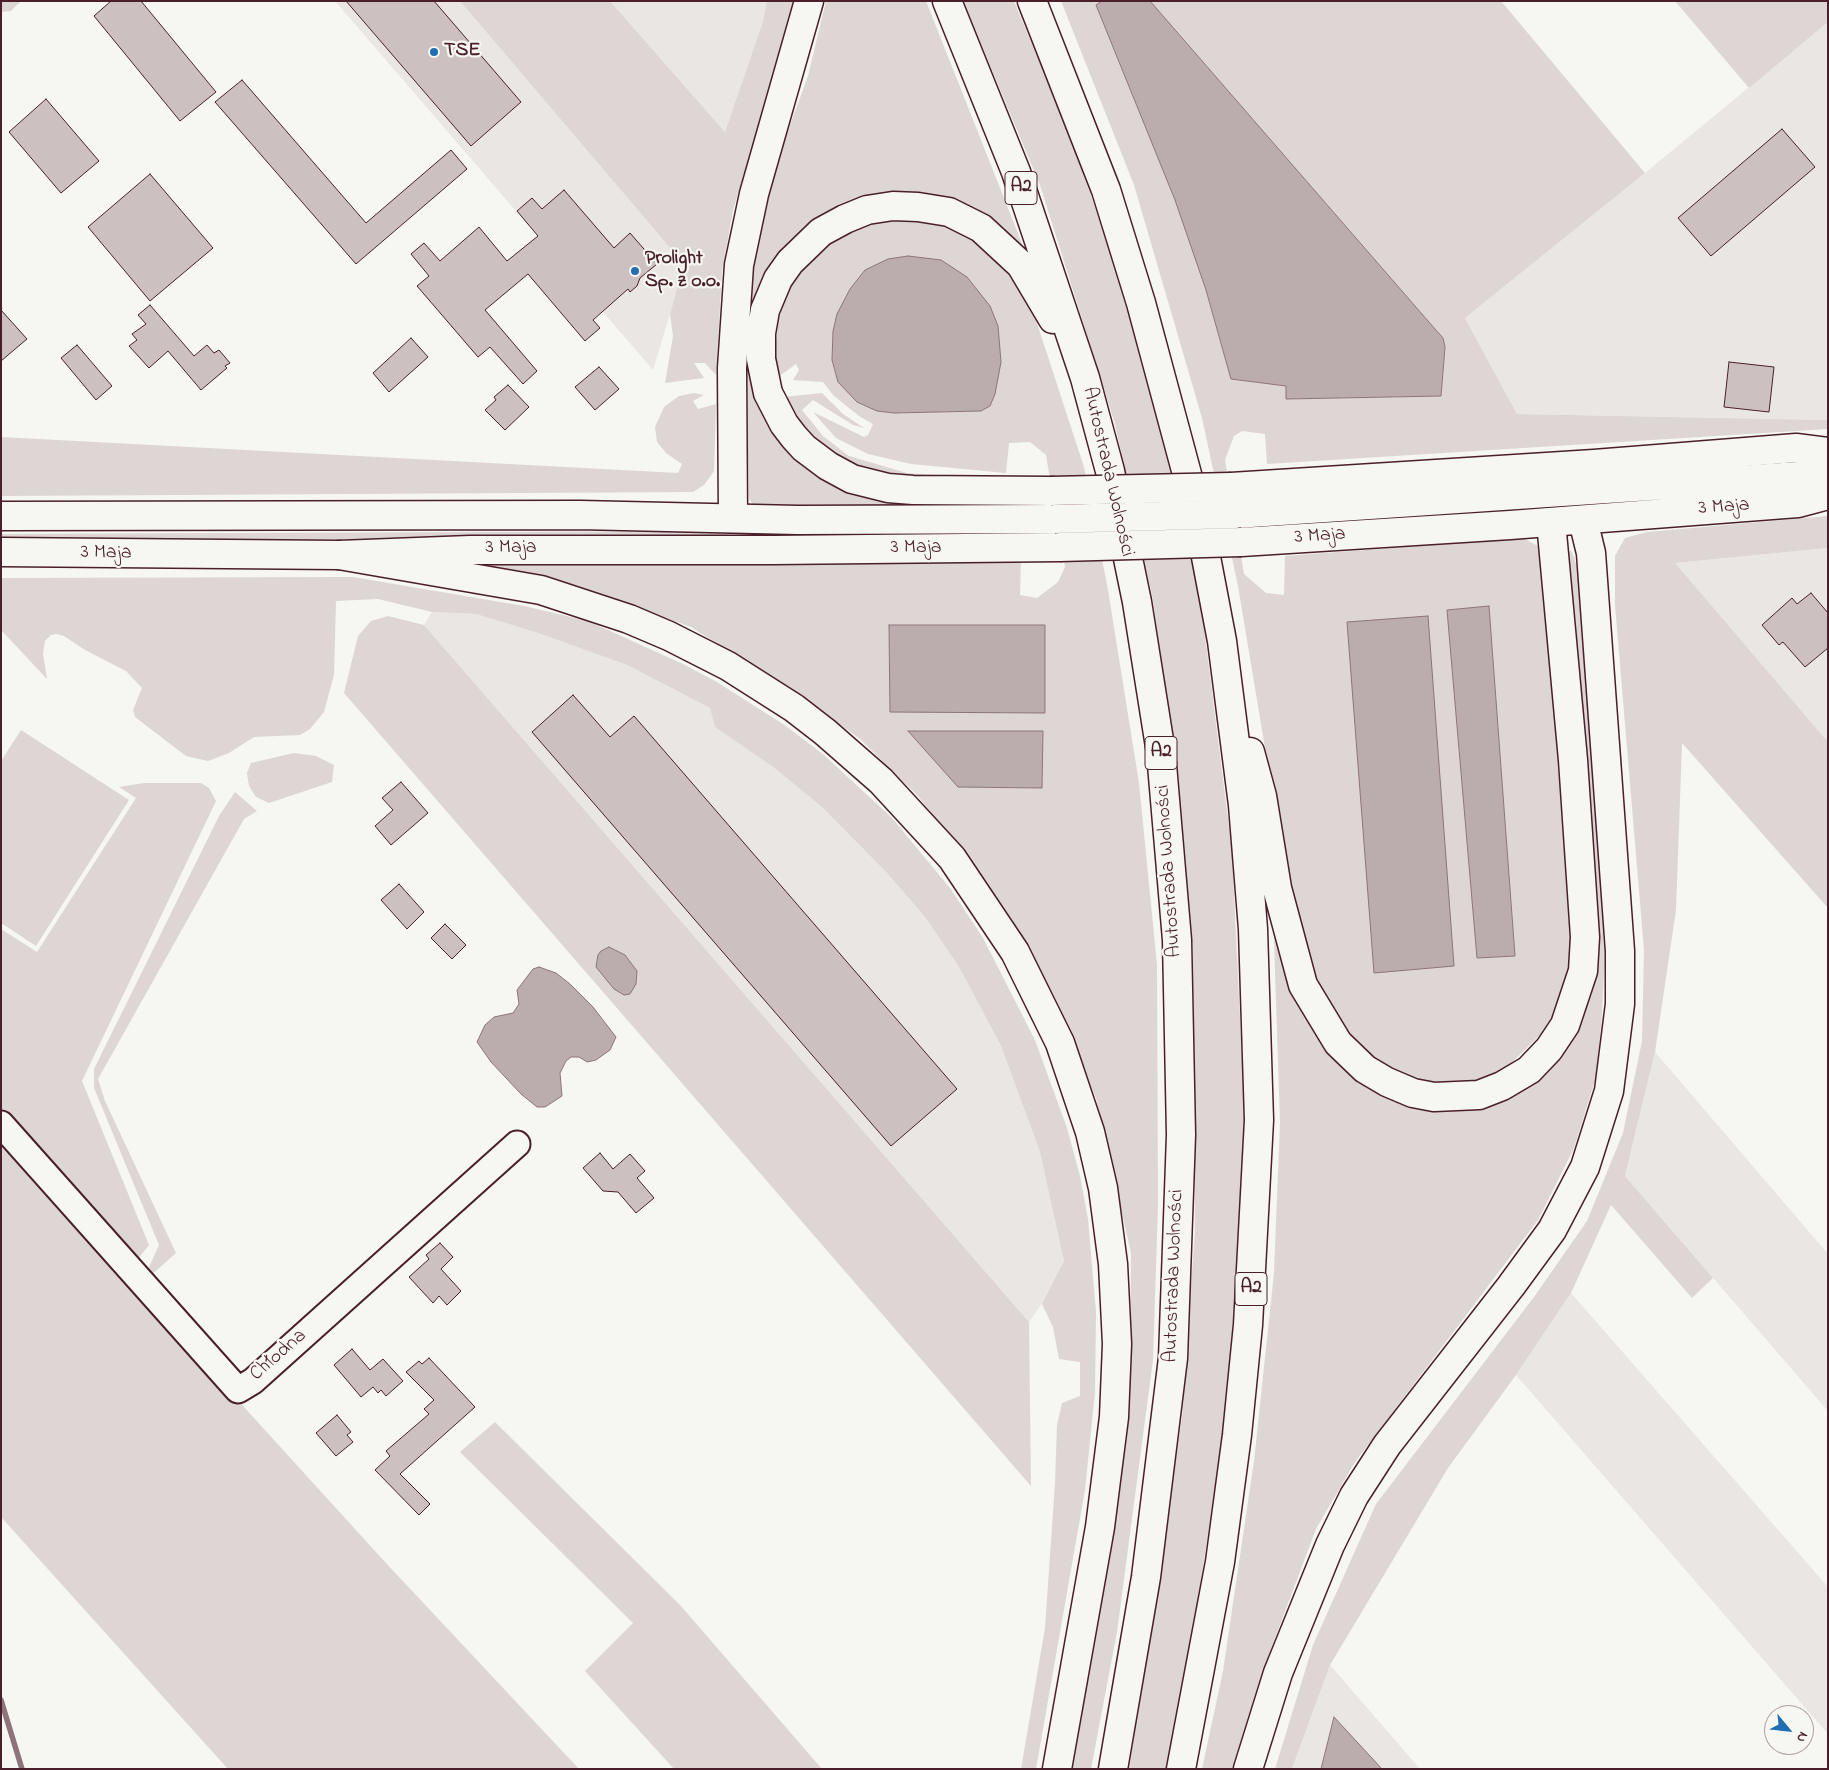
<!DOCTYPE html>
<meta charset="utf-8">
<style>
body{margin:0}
#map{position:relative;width:1829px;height:1770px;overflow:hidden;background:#f6f6f2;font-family:"Indie Flower",sans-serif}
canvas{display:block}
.frame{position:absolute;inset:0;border:2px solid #4a1f2b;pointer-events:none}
.north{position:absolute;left:1764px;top:1705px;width:50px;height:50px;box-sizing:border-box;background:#f6f6f2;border:1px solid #b1a0a2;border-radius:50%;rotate:118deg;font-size:14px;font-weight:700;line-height:20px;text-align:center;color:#4a1f2b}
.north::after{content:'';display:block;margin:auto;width:18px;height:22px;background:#1f6fb2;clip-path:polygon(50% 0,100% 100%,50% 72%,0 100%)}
</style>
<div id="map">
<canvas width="1829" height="1770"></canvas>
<div class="frame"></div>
<div class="north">N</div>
</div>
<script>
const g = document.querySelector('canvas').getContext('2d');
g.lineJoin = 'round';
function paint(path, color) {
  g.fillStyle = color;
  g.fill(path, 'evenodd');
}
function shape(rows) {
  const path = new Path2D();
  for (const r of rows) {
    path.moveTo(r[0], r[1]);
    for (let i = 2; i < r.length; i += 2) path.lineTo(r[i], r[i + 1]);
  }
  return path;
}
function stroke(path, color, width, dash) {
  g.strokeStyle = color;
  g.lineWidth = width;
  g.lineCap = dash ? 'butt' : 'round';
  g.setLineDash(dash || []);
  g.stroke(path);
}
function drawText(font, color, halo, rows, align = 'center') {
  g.font = font + ' "Indie Flower",sans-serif';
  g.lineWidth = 4.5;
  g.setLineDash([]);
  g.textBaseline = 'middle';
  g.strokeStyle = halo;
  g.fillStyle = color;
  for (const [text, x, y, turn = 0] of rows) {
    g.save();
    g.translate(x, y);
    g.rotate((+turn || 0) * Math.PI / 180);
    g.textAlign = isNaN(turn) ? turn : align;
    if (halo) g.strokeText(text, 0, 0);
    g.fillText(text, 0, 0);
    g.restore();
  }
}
const built = shape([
 [335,1,460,1,685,264,653,370],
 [610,1,767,1,763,21,725,132],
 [1828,22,1828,420,1517,414,1465,318,1645,173],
 [1828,548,1828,742,1674,563],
 [432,612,476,614,538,633,627,665,710,708,716,727,773,767,822,807,887,873,925,917,959,967,1001,1046,1040,1152,1065,1262,1045,1299,1029,1322,424,625],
 [1655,1052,1828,1254,1828,1411,1625,1176],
 [1571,1293,1828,1587,1828,1734,1516,1375],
 [1330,1665,1420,1769,1292,1769]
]);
const green = shape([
 [1,1,21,1,11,11,1,12],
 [460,1,610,1,725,132,763,21,767,1,793,1,779,61,733,210,722,272,716,375,705,363,694,363,704,378,665,383,673,336,670,314,684,264],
 [826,1,926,1,1023,246,1001,227,976,211,900,194,777,261,758,392,865,496,913,505,760,506,753,504,749,499,746,365,749,299,756,251,775,166,808,76],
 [963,1,1014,1,1068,131,1127,298,1169,447,1202,612,1232,851,1246,1144,1226,1416,1179,1723,1168,1769,1129,1769,1182,1417,1195,1230,1193,950,1177,778,1153,600,1115,424,1040,185],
 [1061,1,1102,1,1096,5,1175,200,1206,290,1231,379,1286,386,1286,399,1441,396,1445,347,1443,338,1150,1,1501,1,1645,173,1465,318,1517,414,1828,420,1828,429,1267,464,1265,434,1242,431,1234,436,1225,460,1244,574,1266,593,1284,595,1285,556,1523,538,1545,550,1573,938,1563,996,1544,1031,1502,1072,1481,1080,1452,1085,1431,1086,1388,1070,1355,1047,1332,1020,1307,963,1281,844,1238,586,1202,418,1134,185],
 [1489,606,1515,955,1477,958,1447,610],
 [1675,1,1828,1,1828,22,1749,88],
 [922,219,950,227,977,240,1008,272,1033,311,1084,467,1108,590,1139,783,1157,965,1158,1205,1153,1360,1117,1632,1091,1769,1070,1769,1105,1576,1130,1393,1131,1253,1096,1098,1040,970,997,898,918,796,860,739,812,704,691,627,603,595,470,563,1021,561,1020,595,1037,598,1058,582,1065,567,1046,455,1030,442,1009,443,1006,473,911,464,868,454,836,438,813,412,864,437,868,435,873,424,859,416,833,395,823,382,793,380,799,370,796,364,778,377,775,354,778,322,785,296,808,258,839,236,861,225,892,220],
 [888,259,998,326,1001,362,981,411,894,413,877,411,838,382,832,360,833,331,850,289,865,270],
 [1043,732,1042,788,958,787],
 [694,393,704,395,693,401,698,409,716,404,714,471,704,485,693,492,1,496,1,437,678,473,682,464,666,453,657,442,655,427,664,407,679,396],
 [822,393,843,414,864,428,853,425,813,400,802,410,823,436,849,456,907,473,980,478,905,480,850,465,809,437,784,397],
 [1828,516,1828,548,1675,563,1828,742,1828,908,1682,743,1676,910,1655,1052,1625,1176,1713,1278,1692,1298,1611,1205,1571,1293,1516,1375,1448,1468,1330,1665,1292,1769,1275,1769,1313,1645,1376,1504,1534,1297,1587,1221,1623,1133,1642,1041,1644,950,1615,605,1615,556,1625,538,1647,532],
 [730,531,733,534,730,538,1,541,1,534],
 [1567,551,1571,551,1574,557,1578,572,1605,951,1602,1014,1596,1077,1574,1148,1538,1220,1355,1462,1316,1529,1266,1662,1234,1769,1202,1769,1223,1671,1254,1461,1274,1273,1280,1123,1273,910,1291,977,1313,1030,1346,1070,1504,1099,1545,1073,1569,1045,1586,1008,1594,962],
 [353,577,524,606,588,621,683,664,717,682,786,726,824,755,892,818,950,888,983,938,1035,1040,1067,1128,1080,1176,1088,1219,1096,1312,1095,1392,1085,1490,1036,1769,1021,1769,1045,1628,1055,1483,1057,1425,1062,1403,1080,1396,1080,1362,1059,1359,1053,1327,1042,1304,1064,1261,1040,1152,1001,1046,959,967,925,917,887,873,822,807,773,767,715,727,710,708,627,665,538,633,476,614,432,612,378,599,336,601,334,675,324,712,310,729,300,735,254,737,229,753,208,761,186,756,135,717,133,710,142,688,126,671,85,650,64,636,56,634,51,635,45,641,43,654,47,679,1,630,1,578],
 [388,616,424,625,1029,1322,1031,1486,344,693,358,636,371,621],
 [21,730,129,800,36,946,1,923,1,761],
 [294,753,316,756,334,765,332,782,269,803,256,797,249,786,247,773,251,763],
 [144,783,201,783,209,788,216,801,82,1081,149,1245,134,1264,1,1110,1,929,37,952,136,798,119,787],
 [235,792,257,811,244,819,98,1079,105,1101,176,1253,147,1279,145,1276,159,1245,94,1088,94,1069,219,816],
 [1,1140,385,1562,579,1769,228,1769,1,1517],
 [495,1422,680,1605,822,1769,674,1769,585,1671,633,1623,460,1452]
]);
const water = shape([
 [1102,1,1150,1,1435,329,1443,338,1445,347,1441,396,1286,399,1286,386,1231,379,1206,290,1175,200,1096,5,1102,1],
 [908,256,941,260,967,277,990,306,998,326,1001,362,995,394,990,406,981,411,894,413,877,411,857,402,838,382,832,360,833,331,837,314,850,289,865,270,888,259,908,256],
 [1489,606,1515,956,1477,958,1447,610,1489,606],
 [1428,616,1454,966,1374,973,1347,622,1428,616],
 [889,625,1045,625,1045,713,890,712,889,625],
 [908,731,1043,731,1042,788,958,787,908,731],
 [609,947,625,955,637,971,636,984,630,994,624,995,614,989,596,967,598,955,601,951,609,947],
 [539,967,556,973,570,984,593,1007,616,1037,610,1050,596,1060,587,1062,579,1057,571,1057,566,1061,560,1073,562,1096,545,1107,537,1107,521,1094,491,1062,477,1042,485,1025,494,1017,513,1013,519,1004,517,990,533,969,539,967],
 [1334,1717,1382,1769,1321,1769,1334,1717]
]);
const stream = shape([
 [1,1700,22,1769]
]);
const building = shape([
 [111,1,141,1,216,92,180,121,94,16,111,1],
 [346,1,434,1,521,102,471,146,346,1],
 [242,80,366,223,451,150,467,169,356,264,215,102,242,80],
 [46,99,99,161,61,193,9,132,46,99],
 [1782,129,1815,167,1711,256,1678,218,1782,129],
 [150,174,213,248,150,301,88,227,150,174],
 [564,190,614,248,630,233,657,264,640,278,637,286,630,292,628,289,593,320,600,328,585,341,528,274,485,310,537,371,523,384,490,347,478,357,417,286,429,276,411,254,424,243,440,261,479,227,507,261,538,236,517,211,532,198,542,209,564,190],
 [150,305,194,356,207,345,214,353,219,350,230,363,225,366,227,368,201,390,168,351,149,368,129,346,137,340,132,334,146,324,138,315,150,305],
 [1,310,27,339,1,361,1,310],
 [411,338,428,357,389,392,373,373,411,338],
 [77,345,112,386,96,400,61,358,77,345],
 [1729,362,1774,367,1769,412,1724,407,1729,362],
 [599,367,619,389,595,410,575,387,599,367],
 [508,385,529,407,505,430,485,410,496,400,494,397,508,385],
 [1811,593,1828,613,1828,648,1805,667,1783,642,1779,645,1762,625,1792,598,1797,604,1811,593],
 [573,695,610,737,634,716,957,1089,891,1146,532,732,573,695],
 [401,782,428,813,391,845,375,826,393,810,382,798,401,782],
 [399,884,424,912,407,929,381,900,399,884],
 [445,924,466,945,452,959,431,938,445,924],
 [600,1153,613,1169,630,1154,645,1171,637,1178,654,1198,636,1213,618,1192,603,1191,583,1168,600,1153],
 [440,1243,453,1257,441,1269,461,1291,447,1305,439,1296,433,1303,409,1277,429,1259,426,1255,440,1243],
 [352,1349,370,1370,383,1359,403,1381,386,1396,381,1390,378,1393,373,1387,361,1397,334,1365,352,1349],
 [429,1358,475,1407,400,1474,430,1504,419,1515,375,1470,390,1456,386,1451,429,1414,424,1409,434,1400,406,1372,419,1361,422,1364,429,1358],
 [337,1415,351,1432,347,1435,353,1442,336,1456,316,1433,337,1415]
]);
const minor = shape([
 [1,1124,238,1390,253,1381,517,1144]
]);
const major = shape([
 [1236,514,1828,474],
 [1,516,580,515,798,520,1055,519],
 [1241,542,1510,525,1798,503,1828,495],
 [1,552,339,555,470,550,774,550,1060,547]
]);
const highway = shape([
 [947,1,1016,172,1085,378,1110,471,1137,602,1161,753,1177,940,1181,1135,1173,1358,1146,1577,1113,1769],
 [1032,1,1106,190,1141,303,1198,515,1222,641,1243,805,1253,929,1259,1120,1248,1325,1237,1435,1220,1562,1181,1769],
 [1231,487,1594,464,1796,448,1828,452],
 [1051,491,913,490,888,488,852,479,828,466,804,448,794,437,784,424,768,393,761,359,761,333,765,310,778,279,790,262,821,232,845,219,867,210,893,206,918,207,949,212,981,228,1021,265,1053,319],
 [733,518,732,368,739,265,754,194,809,1],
 [339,555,541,590,629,619,669,636,728,666,794,708,825,732,881,781,952,858,1015,952,1060,1043,1090,1132,1103,1188,1113,1264,1117,1344,1114,1417,1100,1527,1057,1769],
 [1250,752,1262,796,1277,888,1303,985,1338,1043,1365,1069,1387,1082,1413,1093,1434,1097,1479,1095,1502,1086,1529,1070,1549,1049,1565,1025,1583,971,1585,937,1573,760,1551,522],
 [1248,1769,1278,1673,1330,1545,1354,1496,1387,1445,1511,1286,1552,1230,1585,1167,1609,1091,1620,1004,1620,951,1591,553,1583,520]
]);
const majorBridge = shape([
 [1055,519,1236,514],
 [1060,547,1241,542]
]);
const highwayBridge = shape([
 [1051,491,1231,487]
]);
const markers = [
 [434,52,5,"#1f6fb2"],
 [635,271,5,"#1f6fb2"]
];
const shields = [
 [1021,188,32],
 [1161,753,32],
 [1251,1289,32]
];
const shieldNames = [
 ["A2",1021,188],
 ["A2",1161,753],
 ["A2",1251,1289]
];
const poiNames = [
 ["TSE",444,52],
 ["Prolight",645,260],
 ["Sp. z o.o.",645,283]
];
const streetNames = [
 ["Autostrada Wolności",1107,472,77],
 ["3 Maja",1724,508,-4],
 ["3 Maja",1320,537,-4],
 ["3 Maja",511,549],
 ["3 Maja",916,549],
 ["3 Maja",106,554,1],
 ["Autostrada Wolności",1170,871,-94],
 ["Autostrada Wolności",1175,1276,-88],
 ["Chłodna",279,1356,-41]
];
paint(built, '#e9e6e3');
paint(green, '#ddd6d5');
paint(water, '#bbadae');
stroke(water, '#8e747a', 1);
stroke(stream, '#8e747a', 5.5);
paint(building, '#ccc1c0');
stroke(building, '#4a1f2b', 1);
stroke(minor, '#4a1f2b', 29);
stroke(major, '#4a1f2b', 31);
stroke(highway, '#4a1f2b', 31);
stroke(minor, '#f6f6f2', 25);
stroke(major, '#f6f6f2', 28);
stroke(highway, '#f6f6f2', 28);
stroke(majorBridge, '#4a1f2b', 31, []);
stroke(highwayBridge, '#4a1f2b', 31, []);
stroke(majorBridge, '#f6f6f2', 28);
stroke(highwayBridge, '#f6f6f2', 28);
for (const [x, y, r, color] of markers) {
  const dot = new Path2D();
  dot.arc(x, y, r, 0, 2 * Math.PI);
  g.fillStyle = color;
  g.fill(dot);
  stroke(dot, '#f6f6f2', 2);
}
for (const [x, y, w] of shields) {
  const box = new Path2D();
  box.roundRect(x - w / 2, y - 16.5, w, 33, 4);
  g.fillStyle = '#f6f6f2';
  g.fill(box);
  stroke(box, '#4a1f2b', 1);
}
drawText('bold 19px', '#4a1f2b', null, shieldNames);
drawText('bold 20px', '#4a1f2b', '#f6f6f2', poiNames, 'left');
drawText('20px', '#4a1f2b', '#f6f6f2', streetNames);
</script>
